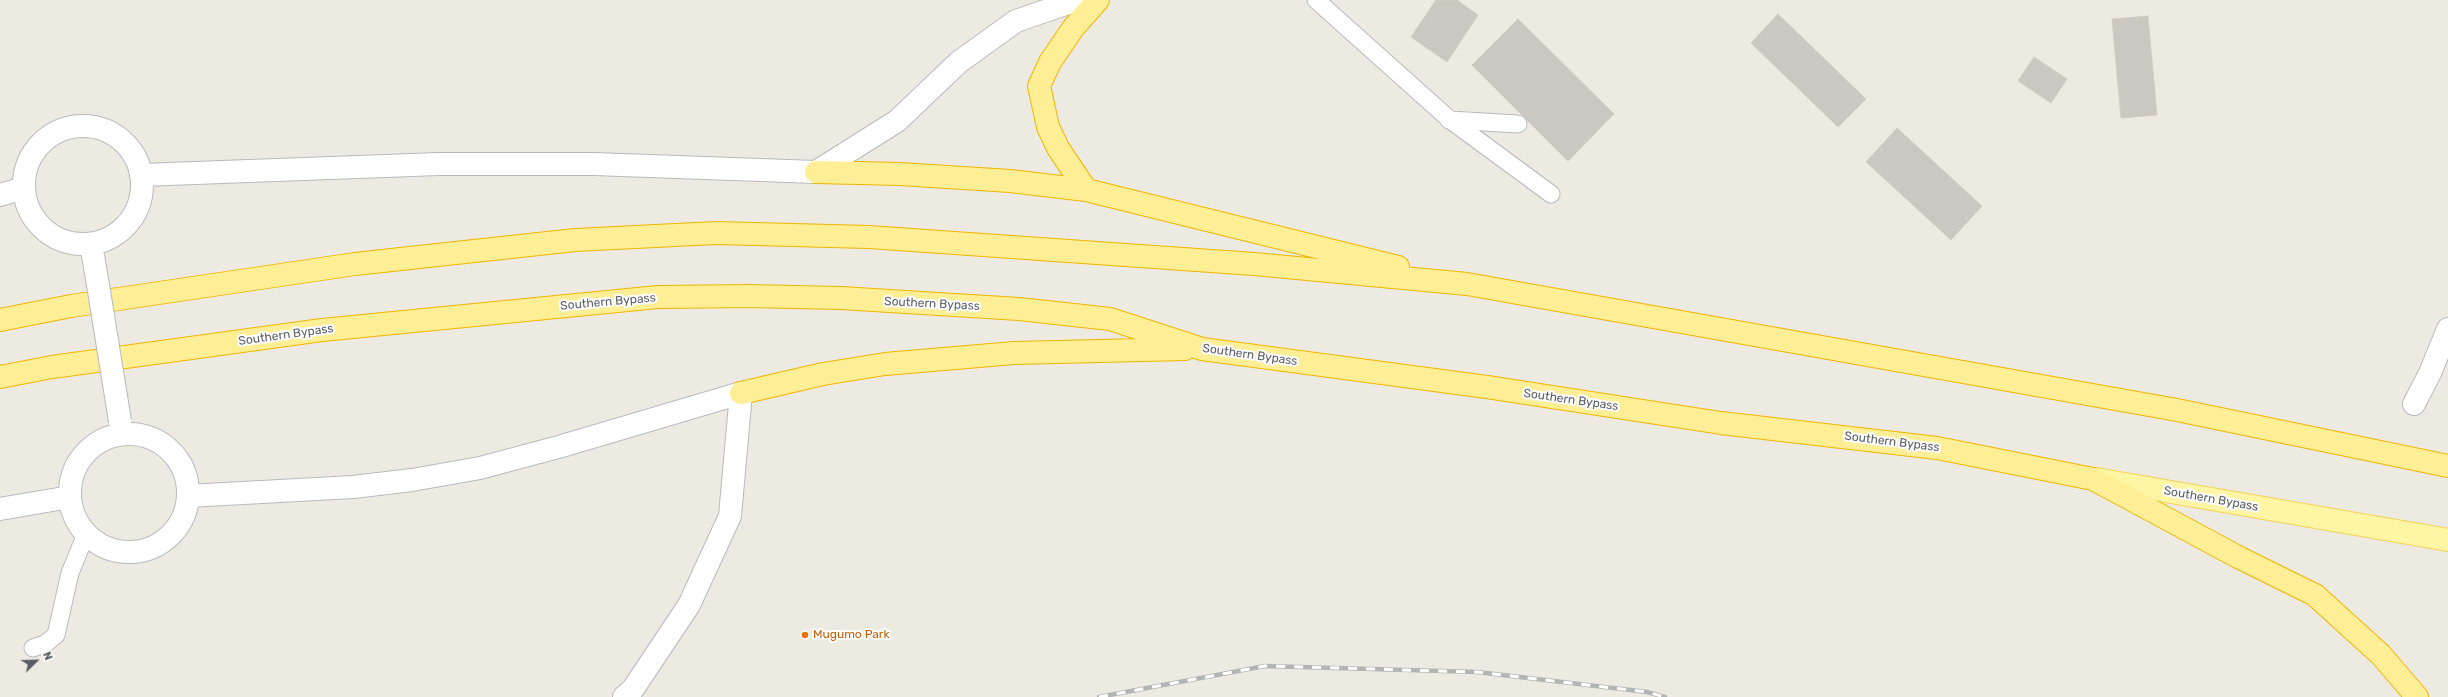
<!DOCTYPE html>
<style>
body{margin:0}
#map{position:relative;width:2448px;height:697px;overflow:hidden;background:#edebe1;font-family:Rubik,sans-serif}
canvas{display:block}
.north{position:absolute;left:16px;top:641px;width:40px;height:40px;-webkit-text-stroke:3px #fff;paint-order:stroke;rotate:67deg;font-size:11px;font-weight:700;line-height:16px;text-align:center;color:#5a5d63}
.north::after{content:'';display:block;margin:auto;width:14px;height:18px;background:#5a5d63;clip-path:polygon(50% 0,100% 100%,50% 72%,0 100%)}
</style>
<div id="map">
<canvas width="2448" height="697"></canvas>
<div class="north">N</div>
</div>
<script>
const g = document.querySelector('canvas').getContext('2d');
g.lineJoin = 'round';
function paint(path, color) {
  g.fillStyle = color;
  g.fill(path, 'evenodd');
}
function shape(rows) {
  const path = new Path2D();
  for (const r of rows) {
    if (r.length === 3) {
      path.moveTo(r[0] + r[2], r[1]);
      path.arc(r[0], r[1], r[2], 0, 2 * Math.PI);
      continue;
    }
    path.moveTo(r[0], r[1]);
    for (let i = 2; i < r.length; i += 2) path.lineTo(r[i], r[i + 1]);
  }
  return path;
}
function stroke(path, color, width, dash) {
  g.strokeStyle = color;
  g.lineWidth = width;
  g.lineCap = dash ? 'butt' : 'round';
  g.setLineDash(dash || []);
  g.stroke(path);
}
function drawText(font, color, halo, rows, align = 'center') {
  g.font = font + ' Rubik,sans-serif';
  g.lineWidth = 4;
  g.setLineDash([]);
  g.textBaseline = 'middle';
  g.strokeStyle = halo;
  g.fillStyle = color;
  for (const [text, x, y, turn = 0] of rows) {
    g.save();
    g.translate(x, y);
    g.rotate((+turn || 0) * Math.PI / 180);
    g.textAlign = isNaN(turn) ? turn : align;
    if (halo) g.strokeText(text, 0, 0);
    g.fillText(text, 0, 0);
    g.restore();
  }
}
const building = shape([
 [1436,0,1457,0,1478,15,1447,62,1411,37,1436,0],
 [1778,14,1866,99,1838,127,1751,43,1778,14],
 [2148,16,2157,115,2121,118,2112,19,2148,16],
 [1518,19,1614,114,1568,161,1472,65,1518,19],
 [2034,57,2067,79,2051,103,2018,81,2034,57],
 [1897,128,1982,206,1951,240,1866,162,1897,128]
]);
const service = shape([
 [1316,0,1449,119,1551,194],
 [1449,120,1518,124],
 [33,648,45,644,56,635,70,573,86,534]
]);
const minor = shape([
 [2414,404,2430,373,2448,329],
 [624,697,633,689,689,605,730,516,741,393]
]);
const tertiary = shape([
 [83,185,59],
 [141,175,439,164,594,164,816,172,897,121,959,62,1016,21,1077,0],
 [0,195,24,188],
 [91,244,98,285]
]);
const secondary = shape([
 [129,493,59],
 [188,496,353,487,412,480,480,468,562,446,741,393],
 [0,509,70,497]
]);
const primary = shape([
 [2096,479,2448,540]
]);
const trunk = shape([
 [816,172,900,174,1010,181,1086,190,1398,267],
 [1086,190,1058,148,1048,127,1039,86,1050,62,1074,27,1098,0],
 [0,320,71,306,355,264,575,240,716,233,869,237,1254,264,1467,284,2177,410,2448,466],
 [0,377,52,367,322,330,658,297,748,296,841,298,1019,309,1110,319,1202,349,1487,387,1721,423,1937,448,2093,479,2238,557,2315,595,2381,655,2417,697],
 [741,393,823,374,885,364,1014,353,1185,349]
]);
const rail = shape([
 [1099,697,1265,666,1477,672,1647,692,1665,697]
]);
const tertiaryBridge = shape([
 [98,285,120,421]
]);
const markers = [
 [805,635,4,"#e8710a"]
];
const streetNames = [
 ["Southern Bypass",608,302,-5],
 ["Southern Bypass",932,304,3],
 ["Southern Bypass",286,335,-8],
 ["Southern Bypass",1250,355,8],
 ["Southern Bypass",1571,400,8],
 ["Southern Bypass",1892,442,7],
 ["Southern Bypass",2211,499,10]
];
const foodNames = [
 ["Mugumo Park",813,635]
];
paint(building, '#cac8c1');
stroke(building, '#d2cdc0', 1);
stroke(service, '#b7b9be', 19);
stroke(minor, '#b7b9be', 24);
stroke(tertiary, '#b7b9be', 24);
stroke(secondary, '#b7bac0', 24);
stroke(primary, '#f3d155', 24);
stroke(trunk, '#efb400', 24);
stroke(service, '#fff', 17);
stroke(minor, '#fff', 22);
stroke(tertiary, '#fff', 22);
stroke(secondary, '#fff', 22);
stroke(primary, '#fff6a5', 22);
stroke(trunk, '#feef96', 22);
stroke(rail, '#b3b4b4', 4.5);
stroke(rail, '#fff', 3, [9]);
stroke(tertiaryBridge, '#b7b9be', 24, []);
stroke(tertiaryBridge, '#fff', 22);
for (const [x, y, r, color] of markers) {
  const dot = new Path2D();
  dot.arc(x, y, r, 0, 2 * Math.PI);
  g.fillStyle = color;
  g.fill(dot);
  stroke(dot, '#fff', 1.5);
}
drawText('12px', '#5a5d63', '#fff', streetNames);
drawText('12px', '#c56008', '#fff', foodNames, 'left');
</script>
